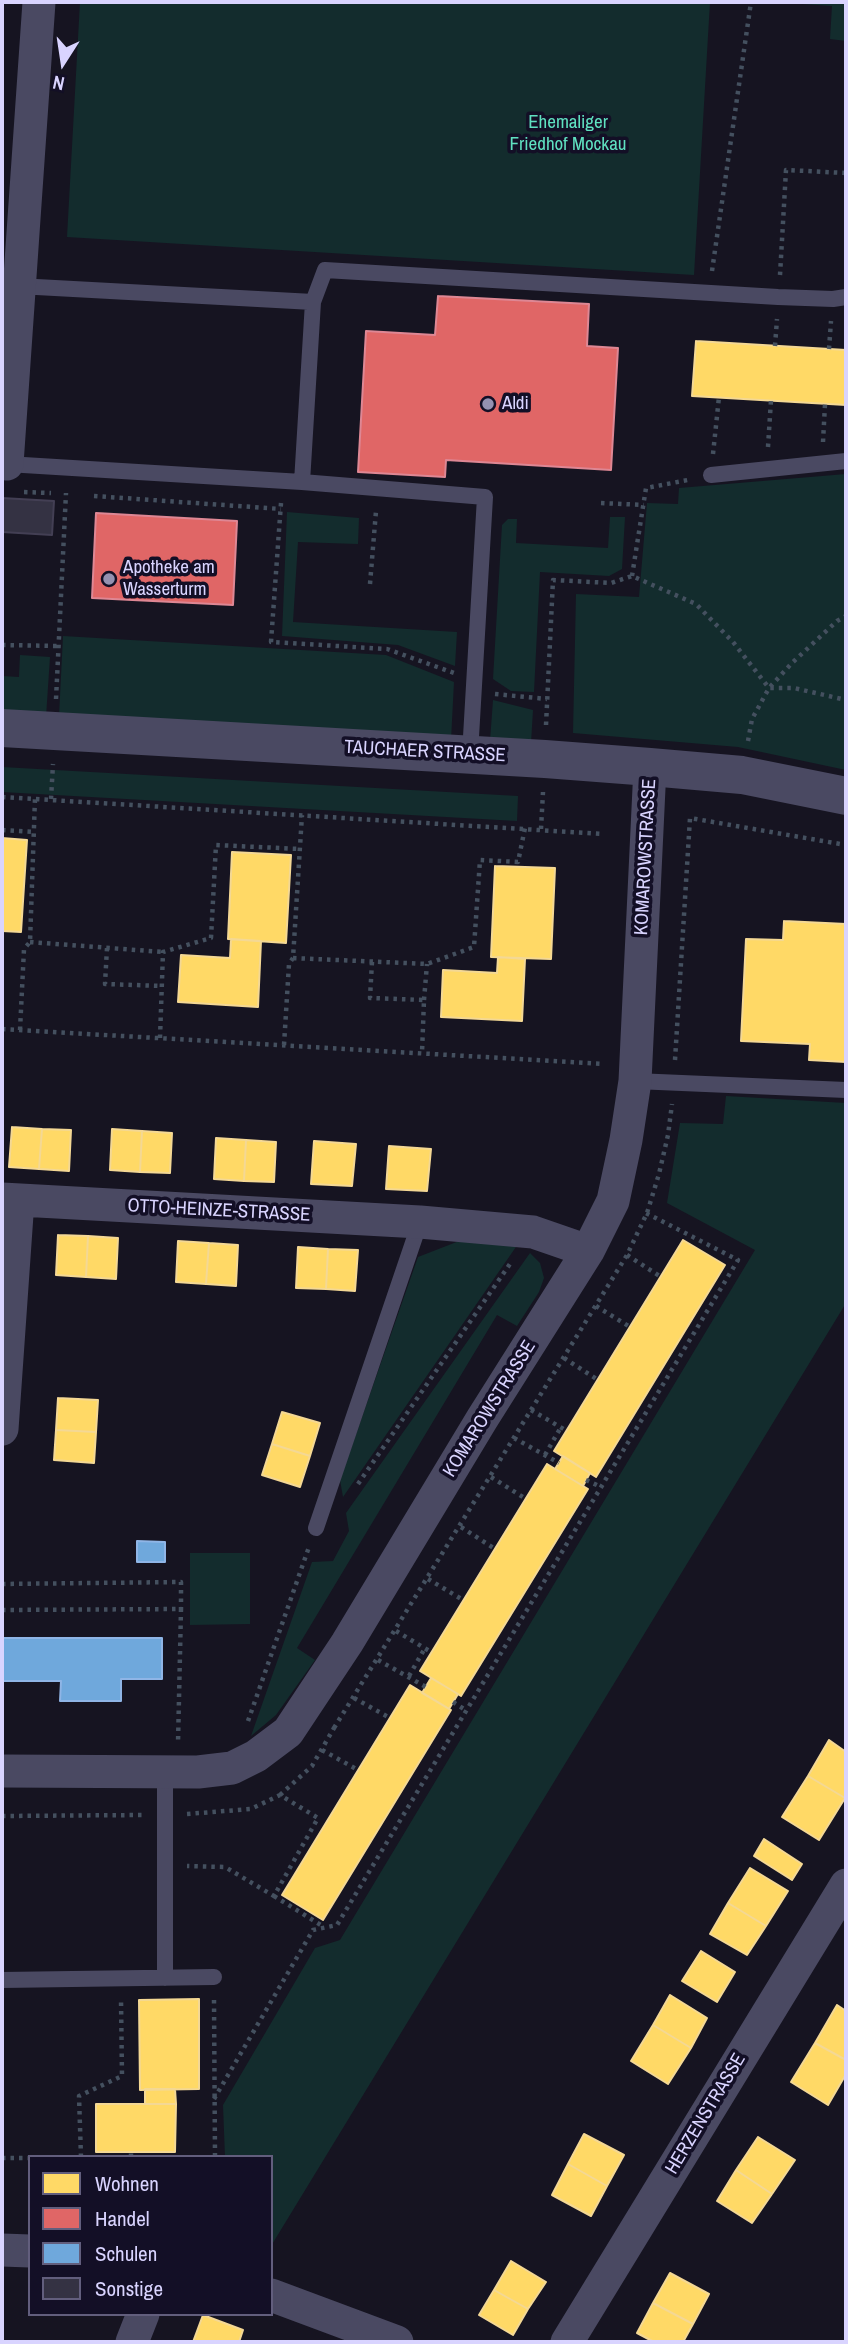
<!DOCTYPE html>
<style>
body{margin:0}
#map{position:relative;width:848px;height:2344px;overflow:hidden;background:#161421;font-family:"Archivo Narrow",sans-serif}
canvas{display:block}
.frame{position:absolute;inset:0;border:4px solid #d9d4ff;pointer-events:none}
.legend{position:absolute;left:28px;top:2155px;width:245px;height:161px;box-sizing:border-box;background:#130f26;border:2px solid #625e7d;margin:0;padding:9px 12px;list-style:none;font-size:21px;color:#d9d4ff}
.legend li{display:flex;align-items:center;gap:14px;height:35px}
.legend b{width:35px;border:2px solid #625e7d}
.north{position:absolute;left:28px;top:28px;width:70px;height:70px;-webkit-text-stroke:5px #130f26;paint-order:stroke;rotate:192deg;font-size:19px;font-weight:700;line-height:28px;text-align:center;color:#d9d4ff}
.north::after{content:'';display:block;margin:auto;width:24px;height:32px;background:#d9d4ff;clip-path:polygon(50% 0,100% 100%,50% 72%,0 100%)}
</style>
<div id="map">
<canvas width="848" height="2344"></canvas>
<div class="frame"></div>
<ul class="legend">
<li><b style="height:19px;background:#ffd966"></b>Wohnen</li>
<li><b style="height:19px;background:#e06666"></b>Handel</li>
<li><b style="height:19px;background:#6fa8dc"></b>Schulen</li>
<li><b style="height:19px;background:#343243"></b>Sonstige</li>
</ul>
<div class="north">N</div>
</div>
<script>
const g = document.querySelector('canvas').getContext('2d');
g.lineJoin = 'round';
function paint(path, color) {
  g.fillStyle = color;
  g.fill(path, 'evenodd');
}
function shape(rows) {
  const path = new Path2D();
  for (const r of rows) {
    path.moveTo(r[0], r[1]);
    for (let i = 2; i < r.length; i += 2) path.lineTo(r[i], r[i + 1]);
  }
  return path;
}
function stroke(path, color, width, dash) {
  g.strokeStyle = color;
  g.lineWidth = width;
  g.lineCap = dash ? 'butt' : 'round';
  g.setLineDash(dash || []);
  g.stroke(path);
}
function drawText(font, color, halo, rows, align = 'center') {
  g.font = font + ' "Archivo Narrow",sans-serif';
  g.lineWidth = 7;
  g.setLineDash([]);
  g.textBaseline = 'middle';
  g.strokeStyle = halo;
  g.fillStyle = color;
  for (const [text, x, y, turn = 0] of rows) {
    g.save();
    g.translate(x, y);
    g.rotate((+turn || 0) * Math.PI / 180);
    g.textAlign = isNaN(turn) ? turn : align;
    if (halo) g.strokeText(text, 0, 0);
    g.fillText(text, 0, 0);
    g.restore();
  }
}
const green = shape([
 [80,2,710,2,694,275,67,237],
 [773,2,846,2,846,41,830,39,832,6],
 [846,474,846,770,738,747,573,733,576,594,639,597,647,503,678,504,679,488],
 [287,512,359,518,358,544,298,542,293,622,457,632,455,666,398,645,282,636],
 [610,517,625,517,622,569,609,576,540,572,534,692,511,691,493,679,502,525,508,519,517,519,516,543,608,548],
 [63,636,386,655,454,682,451,740,59,716],
 [20,655,50,657,46,717,2,714,2,676,19,677],
 [493,700,533,710,531,743,490,741],
 [2,767,518,796,517,821,2,792],
 [726,1096,846,1103,846,1303,271,2246,271,2157,225,2157,223,2105,315,1948,340,1940,755,1250,667,1203,680,1123,723,1124],
 [472,1236,518,1244,343,1497,340,1480,418,1257],
 [530,1253,540,1263,544,1278,539,1292,517,1326,497,1315,297,1648,315,1660,276,1715,251,1736,312,1562,333,1561,349,1531,346,1513],
 [190,1553,250,1553,250,1624,190,1625]
]);
const homes = shape([
 [696,341,846,350,846,405,692,396,696,341],
 [2,838,27,840,21,932,2,931,2,838],
 [232,852,291,855,286,943,228,939,232,852],
 [495,866,555,868,551,959,491,957,495,866],
 [784,921,846,924,846,1062,809,1060,810,1044,741,1041,746,939,783,940,784,921],
 [231,939,261,941,258,1007,178,1002,181,955,230,958,231,939],
 [498,957,525,959,522,1021,441,1017,443,970,497,973,498,957],
 [12,1127,42,1129,39,1169,9,1167,12,1127],
 [42,1129,71,1130,69,1171,39,1169,42,1129],
 [112,1129,142,1131,140,1172,110,1170,112,1129],
 [142,1131,172,1133,170,1173,140,1172,142,1131],
 [216,1138,246,1140,244,1181,214,1179,216,1138],
 [246,1140,276,1142,274,1182,244,1181,246,1140],
 [314,1141,356,1144,352,1186,311,1184,314,1141],
 [389,1146,431,1149,427,1191,386,1189,389,1146],
 [58,1235,88,1236,86,1277,56,1275,58,1235],
 [88,1236,118,1238,116,1279,86,1277,88,1236],
 [683,1240,725,1265,596,1477,554,1451,683,1240],
 [178,1241,209,1243,206,1284,176,1282,178,1241],
 [209,1243,238,1245,236,1286,206,1284,209,1243],
 [298,1247,328,1249,326,1289,296,1288,298,1247],
 [328,1249,358,1250,355,1291,326,1289,328,1249],
 [58,1398,98,1400,96,1432,56,1430,58,1398],
 [282,1412,320,1423,310,1456,272,1444,282,1412],
 [56,1430,96,1432,94,1463,54,1460,56,1430],
 [272,1444,310,1456,300,1487,262,1475,272,1444],
 [563,1456,590,1473,583,1486,555,1469,563,1456],
 [547,1464,588,1489,461,1696,420,1671,547,1464],
 [431,1678,458,1694,449,1709,422,1693,431,1678],
 [410,1685,451,1710,323,1920,282,1895,410,1685],
 [829,1740,846,1752,845,1798,808,1776,829,1740],
 [808,1776,845,1798,819,1840,782,1817,808,1776],
 [764,1839,802,1864,792,1880,754,1856,764,1839],
 [750,1868,788,1891,766,1926,728,1903,750,1868],
 [728,1903,766,1926,747,1955,710,1934,728,1903],
 [701,1951,735,1972,717,2002,682,1981,701,1951],
 [670,1995,707,2018,691,2048,653,2025,670,1995],
 [199,1999,199,2089,140,2090,139,2000,199,1999],
 [837,2005,846,2011,846,2060,815,2043,837,2005],
 [653,2025,691,2048,668,2084,631,2061,653,2025],
 [815,2043,846,2060,846,2074,828,2105,791,2082,815,2043],
 [145,2089,175,2089,176,2104,145,2104,145,2089],
 [96,2104,176,2104,175,2152,96,2152,96,2104],
 [584,2134,624,2155,607,2186,568,2164,584,2134],
 [758,2137,795,2160,772,2194,736,2170,758,2137],
 [568,2164,607,2186,591,2216,552,2195,568,2164],
 [736,2170,772,2194,752,2223,717,2201,736,2170],
 [511,2261,546,2282,528,2309,494,2290,511,2261],
 [670,2273,709,2294,693,2324,653,2303,670,2273],
 [494,2290,528,2309,513,2335,479,2315,494,2290],
 [653,2303,693,2324,683,2342,654,2342,637,2333,653,2303],
 [203,2315,243,2330,239,2342,193,2342,203,2315]
]);
const shops = shape([
 [438,296,589,304,587,346,618,348,611,470,446,460,445,477,358,472,366,331,435,335,438,296],
 [96,513,237,521,233,605,92,598,96,513]
]);
const schools = shape([
 [137,1541,165,1542,165,1562,137,1562,137,1541],
 [2,1638,162,1638,162,1679,121,1679,121,1701,60,1701,61,1681,2,1681,2,1638]
]);
const building = shape([
 [2,498,54,501,52,535,2,532,2,498]
]);
const path = shape([
 [712,271,751,2],
 [780,275,786,170,846,173],
 [775,346,777,319],
 [829,349,831,321],
 [823,442,825,404],
 [768,447,771,400],
 [713,454,719,397],
 [24,492,51,493],
 [94,496,281,509],
 [281,503,271,642,387,649,454,673],
 [601,503,644,505],
 [632,576,646,488,688,480],
 [370,584,376,511],
 [2,645,58,646],
 [495,694,547,699],
 [56,699,66,493],
 [546,725,553,580,611,583,632,576,696,604,733,642,769,688,794,688,846,700],
 [748,741,752,719,769,688,792,663,837,621,846,616],
 [2,797,603,834],
 [51,799,53,764],
 [541,829,543,792],
 [2,830,34,832],
 [30,942,163,952],
 [107,948,105,984,162,986],
 [293,958,427,964,474,947,480,860,518,862,525,828],
 [372,962,370,998,424,1000,422,1053],
 [424,1000,427,964],
 [2,1029,604,1064],
 [20,1030,24,949,30,942,35,798],
 [160,1038,163,952,211,938,216,845,300,849],
 [284,1045,289,964,293,958,302,815],
 [675,1060,690,818,846,845],
 [627,1255,661,1277],
 [596,1306,630,1327],
 [564,1358,598,1380],
 [531,1410,567,1431],
 [514,1438,559,1463],
 [545,1455,561,1427],
 [491,1477,526,1499],
 [586,1480,601,1487],
 [358,1484,512,1261],
 [461,1527,495,1549],
 [428,1579,463,1600],
 [2,1584,181,1582,181,1609],
 [2,1610,181,1609,178,1743],
 [396,1631,431,1652],
 [378,1660,426,1687],
 [409,1676,425,1648],
 [354,1698,390,1718],
 [453,1702,467,1711],
 [248,1721,309,1547],
 [334,1728,627,1255,647,1213,659,1174,668,1135,672,1104],
 [322,1750,358,1770],
 [280,1795,312,1766,334,1728,332,1727],
 [187,1814,251,1809,280,1795,318,1818,274,1896,225,1867,187,1866],
 [2,1816,143,1815],
 [274,1896,324,1927],
 [214,2000,215,2157],
 [214,2099,313,1930,337,1925,738,1260,644,1212],
 [81,2157,79,2096,122,2076,121,1999],
 [131,2157,131,2152],
 [2,2158,30,2158]
]);
const service = shape([
 [313,302,325,270,778,297,833,299,846,297],
 [7,464,302,482,313,302,18,286],
 [711,475,846,461],
 [302,482,485,497,470,754],
 [635,1081,846,1090],
 [316,1528,420,1222],
 [165,1772,165,1978],
 [2,1980,214,1977]
]);
const minor = shape([
 [2,463,7,464,39,2],
 [2,1199,420,1222,533,1232,588,1251],
 [2,1429,18,1200],
 [2,1771,198,1772,232,1768,256,1756,288,1732,347,1643,482,1419,588,1251,613,1201,626,1140,635,1081,650,767],
 [2,2250,30,2251],
 [271,2295,397,2342],
 [132,2342,143,2314],
 [567,2342,846,1885]
]);
const tertiary = shape([
 [2,728,545,759,650,767,742,775,846,796]
]);
const markers = [
 [488,404,7,"#9591b1"],
 [109,579,7,"#9591b1"]
];
const parkNames = [
 ["Ehemaliger",568,123],
 ["Friedhof Mockau",568,145]
];
const poiNames = [
 ["Aldi",502,404],
 ["Apotheke am",123,568],
 ["Wasserturm",123,590]
];
const streetNames = [
 ["TAUCHAER STRASSE",425,752,3],
 ["KOMAROWSTRASSE",646,857,-87],
 ["OTTO-HEINZE-STRASSE",219,1211,3],
 ["KOMAROWSTRASSE",490,1409,-58],
 ["HERZENSTRASSE",706,2114,-59]
];
paint(green, '#132c2d');
paint(homes, '#ffd966');
stroke(homes, '#f4d894', 2);
paint(shops, '#e06666');
stroke(shops, '#de8794', 2);
paint(schools, '#6fa8dc');
stroke(schools, '#8fb5e6', 2);
paint(building, '#343243');
stroke(building, '#433f54', 2);
stroke(path, '#44505f', 4.5, [3.5, 5]);
stroke(service, '#4a4962', 16);
stroke(minor, '#4a4962', 33);
stroke(tertiary, '#4a4962', 38);
for (const [x, y, r, color] of markers) {
  const dot = new Path2D();
  dot.arc(x, y, r, 0, 2 * Math.PI);
  g.fillStyle = color;
  g.fill(dot);
  stroke(dot, '#130f26', 2.5);
}
drawText('19px', '#5fe0c0', '#130f26', parkNames);
drawText('19px', '#d9d4ff', '#130f26', poiNames, 'left');
drawText('19px', '#d9d4ff', '#130f26', streetNames);
</script>
